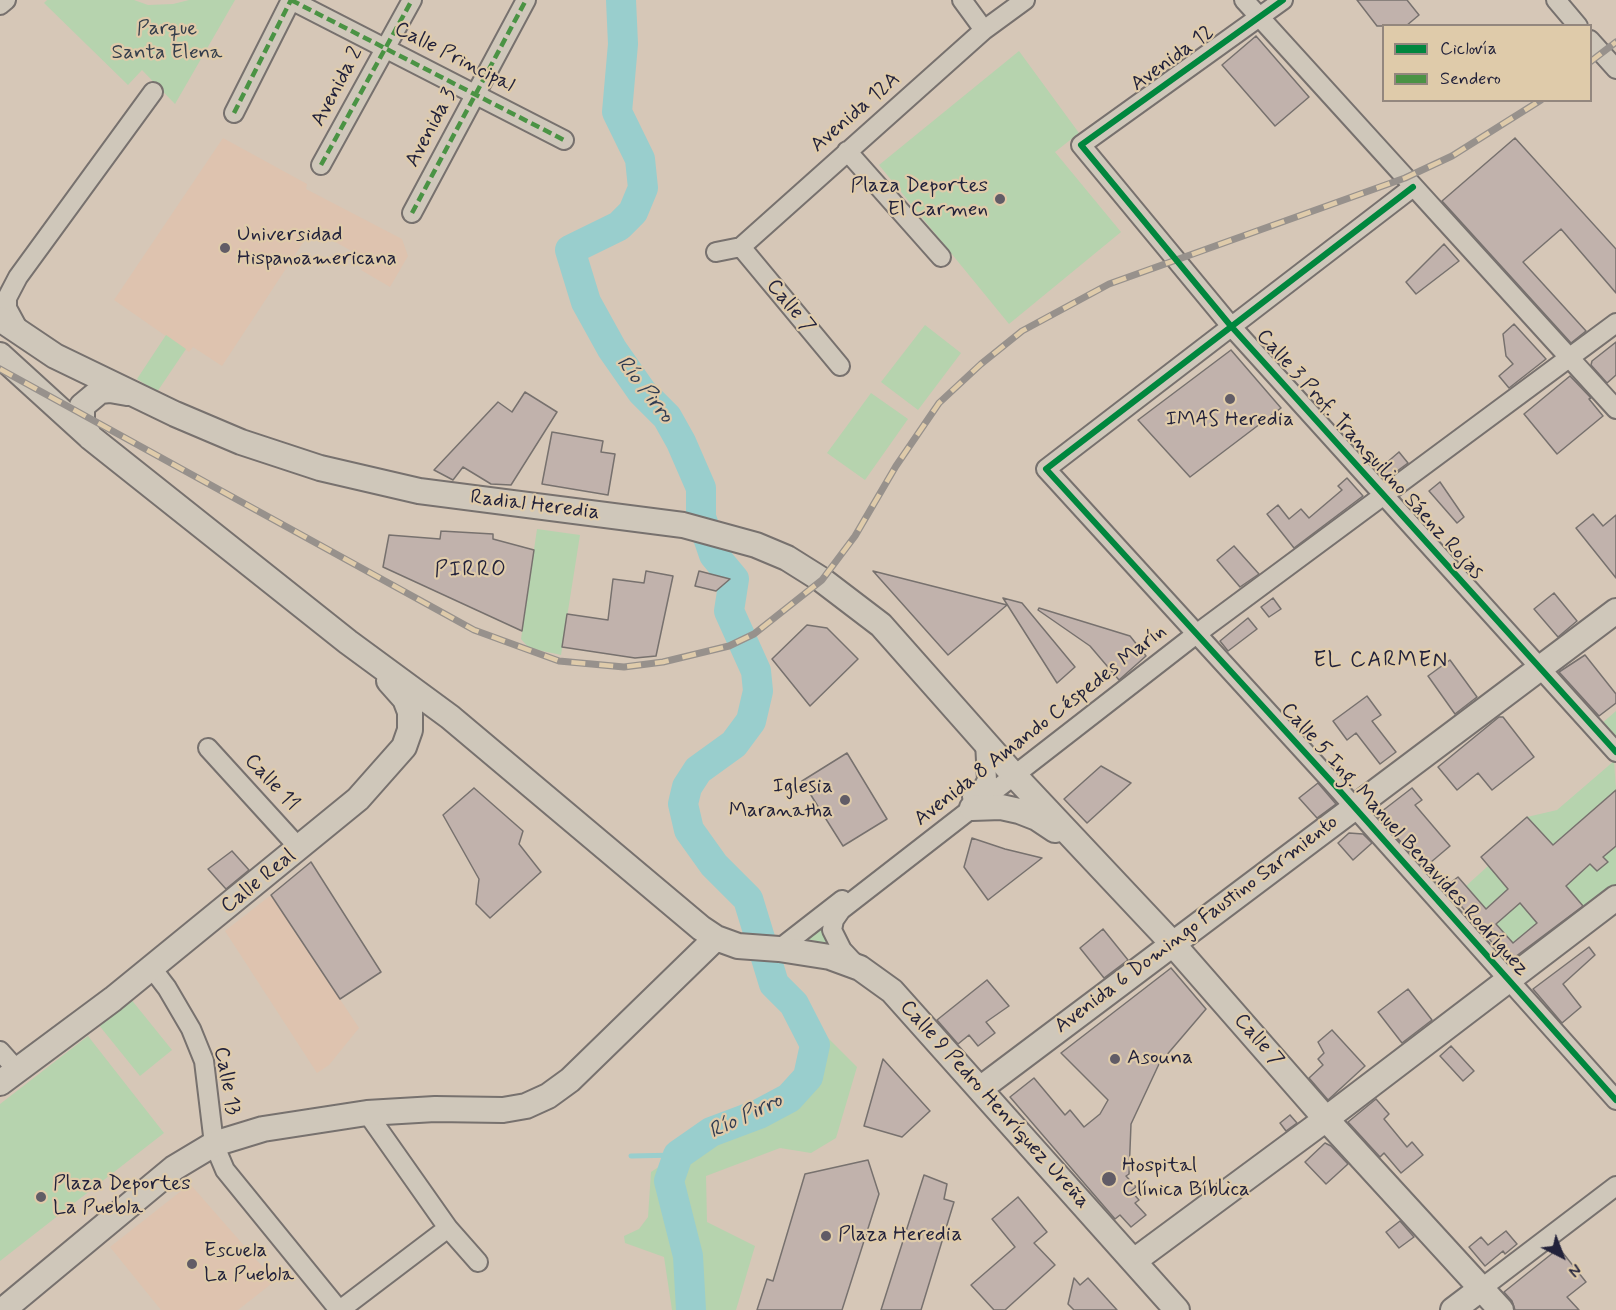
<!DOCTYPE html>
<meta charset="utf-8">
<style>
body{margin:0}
#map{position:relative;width:1616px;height:1310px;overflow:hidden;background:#d6c7b7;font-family:Mynerve,sans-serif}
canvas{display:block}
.legend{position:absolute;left:1382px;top:24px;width:210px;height:78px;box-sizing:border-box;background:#dfcbaa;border:2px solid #93877e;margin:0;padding:8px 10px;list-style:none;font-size:18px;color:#22223b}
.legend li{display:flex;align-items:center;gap:12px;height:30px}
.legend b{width:30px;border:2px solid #93877e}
.north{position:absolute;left:1532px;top:1226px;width:60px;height:60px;-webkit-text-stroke:4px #dfcbaa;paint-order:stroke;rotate:138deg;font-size:16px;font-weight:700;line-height:24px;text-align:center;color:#22223b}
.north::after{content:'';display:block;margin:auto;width:21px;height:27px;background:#22223b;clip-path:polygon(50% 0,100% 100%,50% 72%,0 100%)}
</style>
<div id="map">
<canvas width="1616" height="1310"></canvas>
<ul class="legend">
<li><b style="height:8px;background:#00873e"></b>Ciclovía</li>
<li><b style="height:8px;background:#4a9344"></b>Sendero</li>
</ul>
<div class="north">N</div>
</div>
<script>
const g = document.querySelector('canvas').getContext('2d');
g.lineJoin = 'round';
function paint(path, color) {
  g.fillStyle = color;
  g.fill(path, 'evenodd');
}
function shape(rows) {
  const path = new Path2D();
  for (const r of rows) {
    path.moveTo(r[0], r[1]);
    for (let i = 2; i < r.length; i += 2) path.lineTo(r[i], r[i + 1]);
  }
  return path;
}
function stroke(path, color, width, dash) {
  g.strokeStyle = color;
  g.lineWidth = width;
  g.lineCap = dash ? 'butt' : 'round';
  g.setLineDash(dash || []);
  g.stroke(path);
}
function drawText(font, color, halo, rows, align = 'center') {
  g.font = font + ' Mynerve,sans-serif';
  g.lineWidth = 4.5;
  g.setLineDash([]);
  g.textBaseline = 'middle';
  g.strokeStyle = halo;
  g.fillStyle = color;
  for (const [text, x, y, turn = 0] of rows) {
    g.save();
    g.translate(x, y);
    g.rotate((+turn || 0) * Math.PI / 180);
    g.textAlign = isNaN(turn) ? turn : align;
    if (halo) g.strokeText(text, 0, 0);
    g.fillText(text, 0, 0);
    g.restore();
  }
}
const built = shape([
 [223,138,307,184,306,189,402,239,408,256,390,287,361,270,366,259,312,229,222,366,193,347,189,352,114,300],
 [271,895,359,1028,329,1065,317,1073,225,931],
 [190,1184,275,1281,238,1310,161,1310,110,1247]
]);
const green = shape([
 [47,0,134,0,148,5,173,4,189,0,235,0,175,104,142,70,128,85,44,3],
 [1019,51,1079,133,1055,152,1121,232,1009,324,879,165],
 [925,325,961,353,918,410,881,382],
 [166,335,186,349,157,392,137,379],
 [871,393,908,419,865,480,827,453],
 [537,529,580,535,561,655,529,648,521,639],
 [1616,711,1616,741,1601,724],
 [1614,761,1616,790,1539,857,1527,817,1557,810],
 [1616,846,1616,887,1586,910,1566,886,1591,864,1597,871,1608,862,1603,857],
 [1488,866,1537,923,1513,943,1496,924,1512,909,1501,896,1486,909,1466,886],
 [828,915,841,947,802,938],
 [130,998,172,1050,140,1076,98,1024],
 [794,1004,857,1067,836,1138,811,1153,780,1148,706,1176,707,1222,755,1246,736,1310,672,1310,664,1257,625,1243,624,1236,639,1229,648,1217,651,1172,711,1132,758,1114,789,1098,808,1077,815,1045],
 [88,1036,164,1133,0,1261,0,1104]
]);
const stream = shape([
 [631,1156,678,1155]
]);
const river = shape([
 [621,0,623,44,617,112,640,159,643,188,633,212,619,226,570,250,586,302,612,349,642,392,667,417,681,442,701,488,701,517,714,555,734,579,729,611,756,671,758,691,751,721,734,744,698,770,687,787,683,804,689,830,714,865,748,899,774,984,794,1004,815,1045,808,1077,789,1098,759,1114,711,1132,678,1155,669,1181,688,1256,691,1310]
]);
const building = shape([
 [1357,0,1407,0,1419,15,1406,26,1377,26,1357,0],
 [1256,36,1309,97,1275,126,1222,65,1256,36],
 [1515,138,1616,249,1616,293,1561,229,1523,262,1586,331,1571,343,1442,201,1515,138],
 [1444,244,1459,261,1416,294,1406,282,1444,244],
 [1514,324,1546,359,1509,388,1499,376,1513,364,1506,356,1503,334,1514,324],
 [1616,342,1616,375,1607,383,1591,365,1592,361,1616,342],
 [1231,350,1281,408,1190,477,1138,420,1231,350],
 [1570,376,1591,398,1589,399,1603,416,1557,454,1524,414,1570,376],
 [525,392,557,412,511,485,491,484,463,467,453,480,434,470,498,402,512,412,525,392],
 [552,432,603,441,601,452,615,454,608,495,542,484,552,432],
 [1399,452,1408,463,1385,480,1377,471,1399,452],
 [1347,478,1363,496,1294,548,1267,514,1278,505,1289,519,1301,509,1309,518,1342,490,1338,486,1347,478],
 [1440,482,1464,517,1457,523,1429,491,1440,482],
 [1593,514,1603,526,1616,515,1616,578,1576,528,1593,514],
 [441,531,493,534,493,539,534,550,522,631,383,567,389,535,440,539,441,531],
 [1234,546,1259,574,1240,587,1217,560,1234,546],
 [646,571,673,576,656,656,635,658,562,647,567,614,608,620,613,579,644,583,646,571],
 [699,571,730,579,716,591,695,586,699,571],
 [873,571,1007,605,948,655,873,571],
 [1554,593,1577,621,1558,637,1534,609,1554,593],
 [1003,598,1022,603,1075,667,1057,683,1003,598],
 [1273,598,1281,609,1269,617,1261,607,1273,598],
 [1039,608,1130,636,1146,656,1119,680,1090,646,1038,610,1039,608],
 [1248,618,1257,629,1228,651,1220,641,1248,618],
 [807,625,827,628,858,659,810,706,772,659,807,625],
 [1585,655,1616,694,1616,703,1599,716,1559,672,1585,655],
 [1450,660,1477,697,1455,714,1428,676,1450,660],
 [1367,696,1381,715,1372,721,1396,752,1380,764,1356,733,1347,740,1333,721,1367,696],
 [1499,717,1503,717,1534,757,1492,790,1478,773,1457,790,1438,767,1499,717],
 [847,753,887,819,843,846,802,781,847,753],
 [1101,766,1131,783,1087,823,1064,799,1101,766],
 [1318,783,1336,804,1317,818,1299,798,1318,783],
 [474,788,523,831,519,844,541,872,490,918,476,904,479,879,443,815,474,788],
 [1412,788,1422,800,1415,805,1450,846,1424,868,1377,815,1412,788],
 [1616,790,1616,846,1603,857,1608,862,1597,871,1590,864,1566,886,1583,906,1511,960,1507,960,1445,887,1458,877,1486,909,1508,889,1481,857,1527,817,1553,845,1616,790],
 [1520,903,1537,923,1513,943,1496,924,1520,903],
 [1349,833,1363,834,1372,843,1353,860,1338,843,1349,833],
 [972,838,1005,849,1042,858,988,900,964,867,972,838],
 [232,851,249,870,226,889,208,869,232,851],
 [311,862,381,972,340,999,271,895,311,862],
 [1103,929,1128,960,1104,978,1080,948,1103,929],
 [1589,947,1595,955,1563,984,1581,1007,1562,1023,1533,989,1589,947],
 [1171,968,1206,1009,1159,1064,1131,1124,1129,1174,1126,1176,1136,1187,1131,1191,1139,1200,1135,1203,1146,1215,1131,1227,1120,1215,1115,1219,1010,1097,1034,1078,1065,1115,1070,1110,1084,1127,1100,1114,1108,1100,1061,1053,1171,968],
 [987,980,1009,1006,986,1022,995,1033,978,1046,969,1035,958,1044,937,1020,987,980],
 [1408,989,1432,1020,1402,1043,1378,1012,1408,989],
 [1332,1030,1365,1066,1328,1100,1309,1078,1323,1065,1318,1059,1324,1053,1318,1042,1332,1030],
 [1451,1046,1474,1071,1463,1081,1440,1056,1451,1046],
 [883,1059,930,1111,902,1137,864,1126,883,1059],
 [1376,1099,1389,1114,1384,1119,1407,1147,1412,1142,1423,1155,1401,1173,1384,1153,1380,1157,1348,1122,1376,1099],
 [1290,1115,1297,1123,1286,1131,1280,1123,1290,1115],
 [1325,1143,1331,1146,1348,1164,1326,1184,1305,1162,1325,1143],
 [868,1160,879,1194,842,1310,757,1310,767,1279,773,1281,805,1174,868,1160],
 [924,1175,947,1184,944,1199,954,1202,921,1310,881,1310,924,1175],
 [1018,1197,1047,1232,1034,1243,1055,1265,1005,1310,994,1310,971,1285,1015,1247,992,1219,1018,1197],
 [1400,1221,1414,1237,1399,1248,1386,1232,1400,1221],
 [1506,1231,1517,1244,1505,1254,1503,1251,1485,1266,1469,1247,1481,1237,1488,1245,1506,1231],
 [1559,1248,1586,1282,1567,1297,1579,1310,1515,1310,1512,1301,1504,1292,1559,1248],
 [1074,1278,1080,1285,1088,1278,1117,1310,1074,1310,1068,1304,1074,1278]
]);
const minor = shape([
 [291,0,564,140],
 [962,0,984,30],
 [1244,0,1616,409],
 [1283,0,1081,145,1230,325,1616,752],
 [1556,0,1578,26],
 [0,5,6,0],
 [1590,40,1616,69],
 [234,113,291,0],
 [847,151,941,257],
 [321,165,412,0],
 [1413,187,1046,469,1331,781,1616,1100],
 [412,213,526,0],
 [741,247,840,366],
 [716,252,741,247,984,30,1025,0],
 [20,332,7,308,7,298,18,277,153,92],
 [208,748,300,849],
 [972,797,982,789,987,780,985,742],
 [779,949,842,900],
 [856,965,842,950,832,930,834,920,841,910,1195,635,1616,323],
 [151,967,167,988,191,1029,204,1061,214,1144,225,1170,339,1310],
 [0,1051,17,1070],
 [367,1113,448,1228,478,1262],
 [1482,1288,1616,1186],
 [340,1310,448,1228]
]);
const major = shape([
 [0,319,55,356,175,414,241,442,320,468,419,491,683,525,756,545,787,558,822,580,881,625,1013,774,1172,943,1326,1119,1501,1310],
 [0,355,90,437,348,642,450,717,701,928,716,938,738,946,779,949,830,957,860,968,892,991,1177,1310],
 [90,437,82,422,82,406,100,391,110,390,127,393],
 [972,808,1001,807,1019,811,1037,818,1055,830],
 [0,1083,113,999,358,799,404,747,410,730,410,712,405,699,389,681],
 [980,1089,1616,611],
 [1134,1261,1326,1119,1616,898],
 [3,1310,174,1168,214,1144,263,1129,367,1113,435,1109,503,1110,526,1106,548,1096,570,1080,716,938],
 [1453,1310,1482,1288]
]);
const rail = shape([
 [1590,62,1616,42],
 [0,369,474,630,559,661,624,667,663,662,729,646,754,634,822,580,855,536,896,466,939,403,981,364,1022,331,1109,284,1405,178,1452,156,1541,100]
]);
const quiet = shape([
 [291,0,564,140],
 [234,113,291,0],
 [321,165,412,0],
 [412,213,526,0]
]);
const cycleway = shape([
 [1283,0,1081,145,1230,325,1616,752],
 [1413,187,1046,469,1331,781,1616,1100]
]);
const markers = [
 [1000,199,6,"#615c66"],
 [225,248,6,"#615c66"],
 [1230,399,6,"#615c66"],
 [845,800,6,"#615c66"],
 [1115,1059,6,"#615c66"],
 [1109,1179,8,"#615c66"],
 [41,1197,6,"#615c66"],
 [826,1236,6,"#615c66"],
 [192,1264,6,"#615c66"]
];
const parkNames = [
 ["Parque",167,30],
 ["Santa Elena",167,54]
];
const streetNames = [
 ["Calle Principal",454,58,27],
 ["Avenida 12",1173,59,-36],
 ["Avenida 2",338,87,-62],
 ["Avenida 12A",856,113,-41],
 ["Avenida 3",432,128,-62],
 ["Calle 7",790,307,50],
 ["Calle 3 Prof. Tranquilino Sáenz Rojas",1369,455,48],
 ["Radial Heredia",535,506,7],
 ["Avenida 8 Amando Céspedes Marín",1041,726,-38],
 ["Calle 11",271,783,47],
 ["Calle 5 Ing. Manuel Benavides Rodríguez",1404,840,48],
 ["Calle Real",259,882,-39],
 ["Avenida 6 Domingo Faustino Sarmiento",1197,925,-37],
 ["Calle 7",1258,1041,49],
 ["Calle 13",226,1081,79],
 ["Calle 9 Pedro Henríquez Ureña",994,1105,48]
];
const poiNames = [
 ["Plaza Deportes",988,187,"right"],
 ["El Carmen",988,211,"right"],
 ["Universidad",237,236],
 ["Hispanoamericana",237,260],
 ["IMAS Heredia",1230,421,"center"],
 ["Iglesia",833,788,"right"],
 ["Maranatha",833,812,"right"],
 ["Asouna",1127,1059],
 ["Hospital",1122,1167],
 ["Clínica Bíblica",1122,1191],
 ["Plaza Deportes",53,1185],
 ["La Puebla",53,1209],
 ["Plaza Heredia",838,1236],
 ["Escuela",204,1252],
 ["La Puebla",204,1276]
];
const waterNames = [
 ["Río Pirro",644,390,52],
 ["Río Pirro",746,1117,-26]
];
const neighbourhoodNames = [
 ["PIRRO",471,571],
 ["EL CARMEN",1381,661]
];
paint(built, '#dec3af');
paint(green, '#b6d3ae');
stroke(stream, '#99cecd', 5);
stroke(river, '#99cecd', 30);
paint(building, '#c1b2ac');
stroke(building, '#77716e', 1.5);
stroke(minor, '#77716e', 22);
stroke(major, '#77716e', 28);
stroke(minor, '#cfc7ba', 18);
stroke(major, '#cfc7ba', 24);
stroke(rail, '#97918c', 7);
stroke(rail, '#dfcbaa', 4.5, [14]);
stroke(quiet, '#4a9344', 4.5, [9, 4.5]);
stroke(cycleway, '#00873e', 6);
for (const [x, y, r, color] of markers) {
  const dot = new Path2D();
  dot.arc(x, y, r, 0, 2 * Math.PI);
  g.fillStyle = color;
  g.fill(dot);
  stroke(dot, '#dfcbaa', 2);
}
drawText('21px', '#343e4b', '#dfcbaa', parkNames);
drawText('21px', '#22223b', '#dfcbaa', streetNames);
drawText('21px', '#22223b', '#dfcbaa', poiNames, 'left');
drawText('italic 22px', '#303c52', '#dfcbaa', waterNames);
g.letterSpacing = '1.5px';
drawText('22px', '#22223b', '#dfcbaa', neighbourhoodNames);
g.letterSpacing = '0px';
</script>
